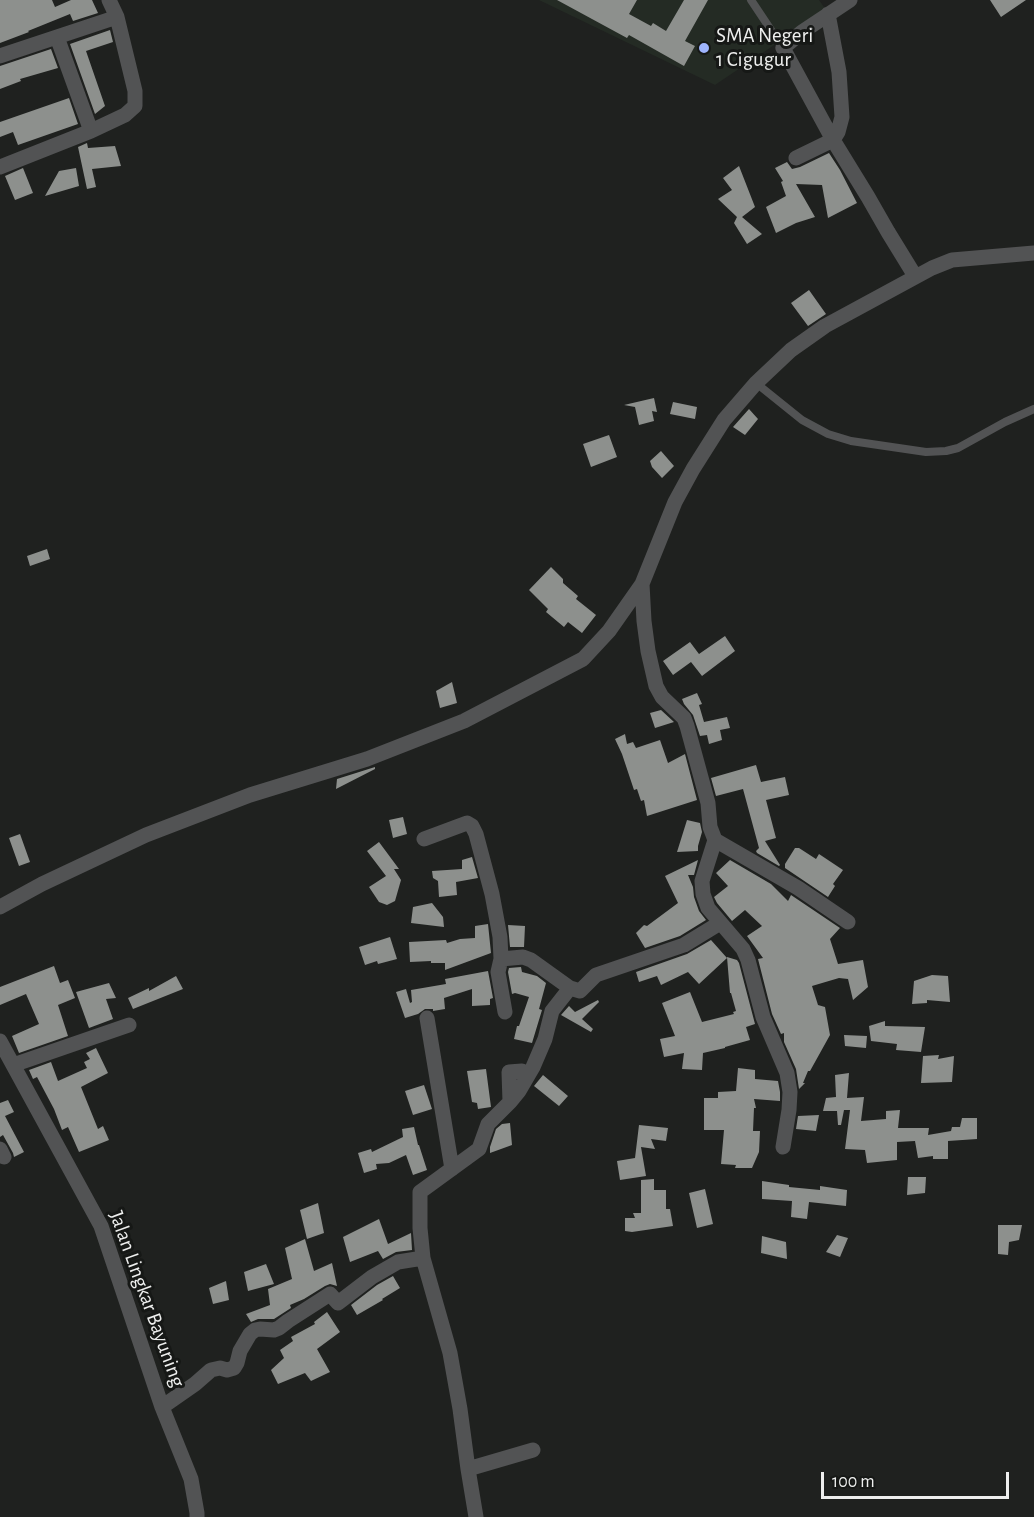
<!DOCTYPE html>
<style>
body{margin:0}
#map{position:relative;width:1034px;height:1517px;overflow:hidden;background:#1f211f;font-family:"Alegreya Sans",sans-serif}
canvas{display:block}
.scale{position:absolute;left:821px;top:1472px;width:188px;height:27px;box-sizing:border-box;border:3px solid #eeefee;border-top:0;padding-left:8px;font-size:18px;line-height:21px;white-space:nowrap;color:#eeefee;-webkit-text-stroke:4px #161816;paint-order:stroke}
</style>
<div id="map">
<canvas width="1034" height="1517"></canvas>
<div class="scale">100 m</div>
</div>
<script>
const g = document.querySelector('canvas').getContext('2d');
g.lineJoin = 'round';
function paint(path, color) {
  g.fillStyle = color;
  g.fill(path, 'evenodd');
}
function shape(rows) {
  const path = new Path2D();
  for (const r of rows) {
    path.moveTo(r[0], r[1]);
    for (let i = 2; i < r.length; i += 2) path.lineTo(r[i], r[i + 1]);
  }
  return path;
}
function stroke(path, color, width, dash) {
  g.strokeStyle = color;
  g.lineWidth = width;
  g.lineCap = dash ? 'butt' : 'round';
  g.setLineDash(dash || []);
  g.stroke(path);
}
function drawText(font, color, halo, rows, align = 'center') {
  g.font = font + ' "Alegreya Sans",sans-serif';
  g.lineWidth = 6;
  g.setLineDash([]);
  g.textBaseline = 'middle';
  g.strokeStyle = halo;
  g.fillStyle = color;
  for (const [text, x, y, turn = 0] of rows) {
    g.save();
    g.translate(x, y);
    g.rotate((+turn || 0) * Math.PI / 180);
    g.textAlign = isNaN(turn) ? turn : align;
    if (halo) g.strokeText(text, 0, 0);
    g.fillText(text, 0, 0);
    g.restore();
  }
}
const built = shape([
 [539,0,819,0,826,10,715,85]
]);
const building = shape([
 [0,0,52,0,55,7,71,0,92,0,98,13,73,21,70,14,28,31,29,32,0,43],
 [557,0,637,0,629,14,651,26,653,23,666,31,684,0,708,0,685,41,695,46,684,66,629,35,627,38],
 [990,0,1026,0,1001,17],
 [110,30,113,42,86,51,105,106,95,114,70,44],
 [51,49,58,68,20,79,21,81,0,89,0,66],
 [69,98,78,124,18,145,13,132,0,137,0,122],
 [87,143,88,148,115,146,121,166,92,169,96,187,87,189,78,147],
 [829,153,840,170,857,203,828,218,822,185,796,184,815,217,796,223,776,233,766,207,786,196,781,182,783,181,775,168,787,162,792,169,800,167],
 [739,166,755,207,742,217,762,234,747,244,734,223,737,217,718,199,732,190,723,178],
 [23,168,33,193,15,200,5,176],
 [76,168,79,186,45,196,59,171],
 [809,290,826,314,808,326,791,303],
 [654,398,657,412,652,411,654,421,639,425,635,407,624,405],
 [673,402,697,407,695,419,670,414],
 [749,409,758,419,745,435,733,427],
 [609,435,617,457,591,467,583,444],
 [661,451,674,466,662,478,652,467,650,461],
 [47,549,50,559,30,566,27,556],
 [551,567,563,579,563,583,578,596,576,599,596,615,582,633,568,622,564,627,546,612,548,609,529,590],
 [725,636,735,651,702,676,691,662,673,675,663,661,690,642,699,654],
 [452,682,457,703,440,708,436,691],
 [697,693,702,704,699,705,704,722,727,717,730,728,720,730,722,740,709,744,707,735,700,736,693,715,684,704,682,699],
 [661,710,674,722,655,728,650,713],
 [625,734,627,744,633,742,636,748,660,740,668,763,685,754,697,800,647,816,644,800,641,801,637,789,634,790,622,754,615,739],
 [756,765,761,782,785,777,789,795,766,800,776,838,765,841,780,865,779,866,757,853,756,851,759,848,743,789,716,796,711,778],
 [375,767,375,769,336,789,337,779],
 [403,817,407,834,393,838,389,820],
 [687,820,700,823,702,832,698,846,698,851,677,852],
 [20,834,30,862,19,866,9,838],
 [379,842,399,869,394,869,401,880,395,901,387,905,379,902,369,887,386,876,367,851],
 [795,848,799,848,816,859,819,854,843,870,833,884,835,886,828,897,785,868,785,864],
 [472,857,478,878,456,882,457,895,439,897,438,881,433,878,432,871,462,869,462,860],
 [698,860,694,875,688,875,693,887,694,897,699,911,706,920,680,936,645,948,636,933,644,925,647,926,678,903,665,876],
 [730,860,771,884,788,901,791,895,840,928,830,939,838,964,863,960,868,987,853,1000,848,979,839,978,812,986,818,1005,825,1007,830,1035,810,1071,808,1071,803,1083,805,1083,799,1089,796,1069,784,1042,784,1033,781,1034,772,1014,758,959,763,958,747,936,762,926,745,910,732,921,717,903,714,897,728,886,716,873],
 [432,903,443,917,444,927,411,923,413,907],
 [488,924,491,953,445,970,445,963,431,963,431,961,410,962,409,942,446,940,447,943,460,939,475,938,475,926],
 [508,925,525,926,524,947,510,947],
 [390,937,397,959,378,964,377,961,365,965,359,947],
 [711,940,727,958,699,984,688,972,661,985,657,976,639,982,636,972,687,954],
 [727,957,737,960,739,963,755,1024,746,1027,750,1040,725,1047,725,1048,703,1053,702,1070,682,1069,684,1053,664,1057,660,1039,675,1036,662,1003,690,992,702,1022,734,1014,733,1012,736,1011,731,993,730,993],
 [54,966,60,983,68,980,75,998,58,1005,68,1036,19,1053,12,1036,39,1024,26,994,0,1005,0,987],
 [521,967,522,972,537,976,546,983,539,1009,542,1010,532,1043,514,1039,517,1026,519,1026,529,997,515,993,512,994,508,972,509,968],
 [488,971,493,998,490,999,490,1005,472,1006,472,989,444,998,445,1009,433,1011,433,1009,425,1009,418,1014,405,1018,396,992,406,989,410,1003,412,1002,411,990,446,984,445,979],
 [932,975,948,976,950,1002,927,1000,927,1003,912,1004,914,981],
 [176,976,183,989,133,1009,128,998,149,988,149,991],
 [109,983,116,998,106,999,113,1019,89,1028,76,992],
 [598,1000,599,1002,582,1019,593,1029,591,1032,561,1015,569,1006,575,1012],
 [885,1021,885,1026,925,1027,921,1052,896,1050,897,1044,871,1041,869,1026],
 [844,1035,867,1036,866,1048,845,1046],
 [96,1048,108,1073,81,1087,98,1129,103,1126,109,1140,79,1152,68,1127,62,1130,54,1109,37,1077,33,1079,29,1070,51,1062,58,1081,87,1068,84,1062,90,1059,86,1053],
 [939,1055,938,1059,954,1056,952,1082,921,1083,923,1056],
 [738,1068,755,1070,755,1079,778,1081,780,1092,780,1101,754,1099,756,1108,754,1108,753,1131,760,1131,759,1152,752,1168,735,1168,736,1165,721,1164,724,1130,704,1130,704,1098,718,1098,718,1092,736,1091],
 [486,1069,491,1107,478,1109,477,1103,472,1102,467,1071],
 [849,1073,847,1098,864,1097,861,1121,886,1119,886,1111,900,1110,898,1128,929,1128,928,1135,951,1131,952,1127,960,1127,962,1118,977,1118,977,1139,948,1141,948,1159,933,1159,933,1156,918,1158,915,1141,897,1142,897,1160,867,1163,865,1150,845,1149,850,1110,844,1110,841,1125,838,1125,837,1111,823,1111,826,1098,836,1097,835,1075],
 [543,1075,568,1096,559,1106,534,1086],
 [424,1085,432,1109,413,1115,405,1091],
 [8,1100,14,1112,5,1116,24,1152,14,1157,13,1153,3,1135,0,1137,0,1103],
 [819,1115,816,1131,796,1129,798,1116],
 [510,1123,512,1145,490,1153,490,1147,496,1129,502,1124],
 [639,1125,668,1128,666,1141,651,1139,655,1149,641,1147,646,1176,620,1180,617,1161,635,1158],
 [414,1127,418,1145,419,1145,427,1170,413,1175,406,1155,389,1163,376,1164,377,1169,364,1173,358,1153,371,1149,372,1152,403,1137,402,1129],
 [908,1177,926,1177,925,1193,907,1195],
 [654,1179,654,1190,666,1190,666,1209,670,1209,673,1226,632,1232,625,1231,625,1218,635,1218,633,1213,641,1213,641,1180],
 [762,1181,789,1185,789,1187,820,1190,820,1186,847,1190,846,1206,809,1202,807,1219,791,1217,792,1201,762,1199],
 [705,1189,713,1224,697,1228,689,1193],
 [318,1203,324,1233,307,1239,300,1210],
 [379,1219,388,1244,411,1233,412,1250,396,1252,383,1259,378,1251,350,1262,343,1237],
 [998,1225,1022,1225,1019,1240,1009,1242,1008,1255,998,1254],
 [837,1235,848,1238,840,1257,826,1252],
 [762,1236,786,1242,787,1259,761,1253],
 [305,1239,314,1271,332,1263,337,1286,330,1284,325,1286,304,1299,290,1305,291,1308,274,1319,258,1319,251,1322,246,1314,270,1305,268,1289,292,1279,285,1248],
 [266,1264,274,1284,248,1291,244,1272],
 [393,1276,400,1288,382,1299,383,1300,357,1315,351,1305,377,1285],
 [226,1281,229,1300,213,1304,209,1288],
 [327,1312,340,1332,317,1349,330,1372,311,1381,305,1373,278,1384,271,1370,284,1358,280,1350,293,1341,291,1337,315,1324,314,1322]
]);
const lane = shape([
 [751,0,783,48],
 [756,383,802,420,828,434,851,441,926,452,946,451,958,448,1005,422,1034,409]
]);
const street = shape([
 [850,0,802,32,783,48,833,140,868,197,888,232,915,276],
 [57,37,91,131],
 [0,56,117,17],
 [796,158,833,140,838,132,842,117,839,72,828,14],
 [0,167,91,131,125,115,135,106,135,91,117,17,109,0],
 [642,584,644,621,648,651,656,686,662,697,684,718,687,726,708,803,710,827,715,840,702,881,703,894,708,908,743,949,748,960,763,1017,787,1073,790,1092,789,1110,783,1147],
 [424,839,467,823,472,826,476,834,492,894,500,937,501,959,498,972,505,1012],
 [715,840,798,888,848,922],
 [0,907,42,884,146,835,250,795,367,759,464,721,583,659,609,631,642,584,675,502,693,469,724,420,756,383,791,350,825,326,932,268,952,260,1034,253],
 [501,959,523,957,531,960,570,988,580,991,596,975,684,945,720,923],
 [427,1018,452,1169],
 [0,1041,101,1226,162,1407,191,1479,197,1513,197,1517],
 [13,1065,129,1025],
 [510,1102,509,1072,522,1071],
 [0,1149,4,1157],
 [162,1407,195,1384,211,1370,220,1368,227,1370,234,1368,237,1363,240,1351,250,1334,255,1330,260,1329,274,1330,279,1328,288,1321,330,1294,338,1303,372,1277,398,1262,423,1258],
 [468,1469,533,1450],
 [476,1517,468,1469,460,1409,450,1353,423,1258,420,1228,420,1192,479,1149,488,1124,510,1102,519,1091,533,1067,545,1039,552,1011,570,988]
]);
const markers = [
 [704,48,6,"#9eb4fd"]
];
const poiNames = [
 ["SMA Negeri",716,36],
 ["1 Cigugur",716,60]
];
const streetNames = [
 ["Jalan Lingkar Bayuning",147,1299,70]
];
paint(built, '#242b24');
paint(building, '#8d908d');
stroke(lane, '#525354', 8);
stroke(street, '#525354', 15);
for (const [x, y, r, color] of markers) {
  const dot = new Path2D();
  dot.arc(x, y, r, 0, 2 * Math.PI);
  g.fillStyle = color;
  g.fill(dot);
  stroke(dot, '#161816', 2);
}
drawText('21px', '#eeefee', '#161816', poiNames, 'left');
drawText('21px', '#eeefee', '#161816', streetNames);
</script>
